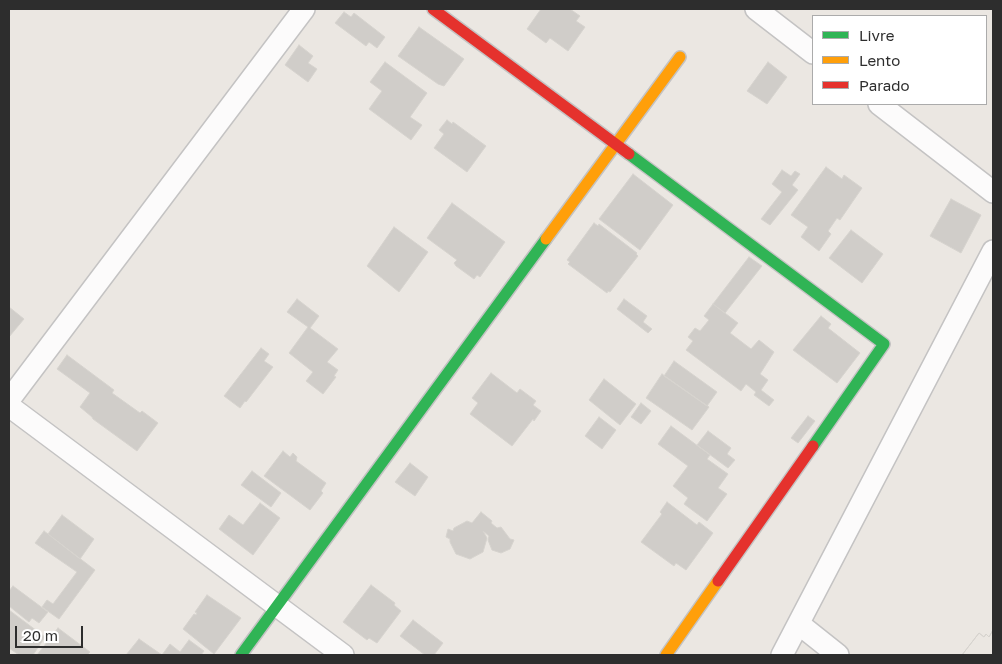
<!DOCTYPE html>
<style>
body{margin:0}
#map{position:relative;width:1002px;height:664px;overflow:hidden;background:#ebe7e2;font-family:"Golos Text",sans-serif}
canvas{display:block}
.frame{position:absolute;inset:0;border:10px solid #2d2d2d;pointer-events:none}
.legend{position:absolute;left:812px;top:15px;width:175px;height:90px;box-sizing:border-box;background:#fff;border:1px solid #ababab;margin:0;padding:6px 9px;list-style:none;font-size:15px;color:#2d2d2d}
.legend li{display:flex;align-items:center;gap:10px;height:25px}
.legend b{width:25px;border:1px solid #ababab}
.scale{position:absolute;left:15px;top:626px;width:68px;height:22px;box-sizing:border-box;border:2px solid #2d2d2d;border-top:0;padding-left:6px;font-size:15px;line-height:18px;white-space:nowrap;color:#2d2d2d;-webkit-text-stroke:4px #fff;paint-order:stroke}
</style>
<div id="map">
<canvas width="1002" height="664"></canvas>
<div class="frame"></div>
<ul class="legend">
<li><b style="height:6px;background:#30b455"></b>Livre</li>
<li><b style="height:6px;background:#ff9f0a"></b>Lento</li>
<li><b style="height:6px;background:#e5322d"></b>Parado</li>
</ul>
<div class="scale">20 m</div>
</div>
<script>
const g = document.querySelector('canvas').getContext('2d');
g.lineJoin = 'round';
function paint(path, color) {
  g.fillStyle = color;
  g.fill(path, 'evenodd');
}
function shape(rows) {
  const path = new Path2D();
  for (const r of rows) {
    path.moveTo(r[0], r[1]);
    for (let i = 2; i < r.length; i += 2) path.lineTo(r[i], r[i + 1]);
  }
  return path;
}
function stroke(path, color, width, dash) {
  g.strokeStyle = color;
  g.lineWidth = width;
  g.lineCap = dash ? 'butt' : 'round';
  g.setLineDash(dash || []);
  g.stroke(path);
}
const building = shape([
 [541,9,570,9,580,16,576,21,585,27,568,51,550,38,546,43,527,29,541,9],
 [344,12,351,17,354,13,385,37,377,48,369,42,366,46,335,23,344,12],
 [419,27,464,59,444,86,438,84,398,56,419,27],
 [299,45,313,56,308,63,317,69,308,82,285,65,299,45],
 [385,62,427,93,410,117,422,125,411,140,369,109,382,91,370,82,385,62],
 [768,62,787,77,767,104,747,91,768,62],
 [447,120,452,124,453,122,486,146,467,172,434,148,444,134,439,130,447,120],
 [826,167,842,179,844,175,862,188,840,220,837,218,828,231,831,234,819,251,801,237,808,227,791,215,826,167],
 [782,170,791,176,795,171,800,174,792,185,798,190,770,225,761,219,782,192,772,184,782,170],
 [633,174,673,205,640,250,599,219,633,174],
 [951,199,981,215,961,253,930,236,951,199],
 [452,203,505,242,480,277,477,275,474,279,456,266,454,263,457,260,427,238,452,203],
 [594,223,598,226,599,224,637,253,636,254,638,256,610,292,608,291,607,293,568,264,570,262,567,260,594,223],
 [394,227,428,252,399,292,367,266,394,227],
 [851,230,883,254,862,283,829,258,851,230],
 [749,257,762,266,725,313,713,304,749,257],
 [297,299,319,316,310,328,338,349,327,362,338,370,334,376,336,377,323,394,306,381,313,372,289,353,308,327,287,312,297,299],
 [624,299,647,316,643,322,652,329,648,333,617,309,624,299],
 [713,304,738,323,730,333,751,349,759,340,774,352,760,374,768,380,761,390,774,400,769,406,754,395,756,392,746,384,741,391,686,350,693,341,688,337,695,328,700,331,709,320,704,316,713,304],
 [9,307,24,319,9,337,9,307],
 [821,316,831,324,828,328,860,353,837,383,793,350,821,316],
 [261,348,269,354,264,361,273,367,246,402,245,401,240,408,224,396,261,348],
 [67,355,114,390,112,393,140,413,142,411,158,423,137,451,93,419,92,417,80,407,90,393,57,369,67,355],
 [674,361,717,392,707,406,664,376,674,361],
 [491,373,517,393,520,389,536,401,533,405,541,411,534,421,533,419,512,446,470,414,478,403,472,398,491,373],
 [662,374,709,407,692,430,646,398,662,374],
 [604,379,636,404,620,425,589,400,604,379],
 [641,403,651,411,641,424,631,417,641,403],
 [808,416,815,421,798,443,791,438,808,416],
 [599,417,616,430,602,449,585,436,599,417],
 [671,426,710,455,707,459,728,474,718,488,727,494,707,521,684,504,688,498,673,486,688,466,658,444,671,426],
 [708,431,731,448,727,454,735,460,728,468,697,445,708,431],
 [283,451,290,457,293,453,297,457,296,461,326,483,321,491,323,493,310,510,264,476,283,451],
 [410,463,428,477,415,496,395,482,410,463],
 [252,471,281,493,271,507,241,485,252,471],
 [667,502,697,525,699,522,713,533,686,570,676,563,674,566,641,542,662,514,660,512,667,502],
 [260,503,280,518,253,555,219,529,229,515,243,525,260,503],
 [481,512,492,521,491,523,497,528,501,527,510,539,514,540,510,549,501,553,492,550,488,540,489,536,483,531,487,538,483,552,470,559,456,554,450,542,450,539,446,537,448,529,453,531,454,528,467,521,472,523,481,512],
 [62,515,94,539,80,559,48,534,62,515],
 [44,531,95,570,59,619,42,607,47,600,53,604,77,572,35,543,44,531],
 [371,585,395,603,394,605,401,611,377,643,369,638,367,640,343,622,371,585],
 [13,586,48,612,39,623,32,618,29,622,9,606,9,591,13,586],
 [207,595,241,618,214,654,183,629,194,614,196,615,197,613,195,612,207,595],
 [9,610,45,637,33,655,19,655,9,648,9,610],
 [413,620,443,643,434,655,425,655,400,636,413,620],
 [58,628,90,652,87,655,37,655,58,628],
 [993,630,993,655,962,655,979,633,984,637,986,634,989,637,993,630],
 [993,630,993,655,962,655,979,633,984,637,986,634,989,637,993,630],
 [139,639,162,655,126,655,139,639],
 [189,640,204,651,201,655,162,655,170,644,180,652,189,640]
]);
const street = shape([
 [756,9,813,53],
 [879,104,993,192],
 [9,400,304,9],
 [9,406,343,655],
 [799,624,838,655],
 [782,655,993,251]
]);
const fast = shape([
 [629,154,884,344,813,446],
 [241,655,546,239]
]);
const slow = shape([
 [546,239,680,57],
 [666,655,718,581]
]);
const jam = shape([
 [433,9,629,154],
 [718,581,813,446]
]);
paint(building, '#d0cdc9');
stroke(building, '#d6d3ce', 1);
stroke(street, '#c4c3c3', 24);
stroke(fast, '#c4c3c3', 14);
stroke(slow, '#c4c3c3', 14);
stroke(jam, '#c4c3c3', 14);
stroke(street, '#fcfbfb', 21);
stroke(fast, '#30b455', 11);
stroke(slow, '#ff9f0a', 11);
stroke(jam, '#e5322d', 11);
</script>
